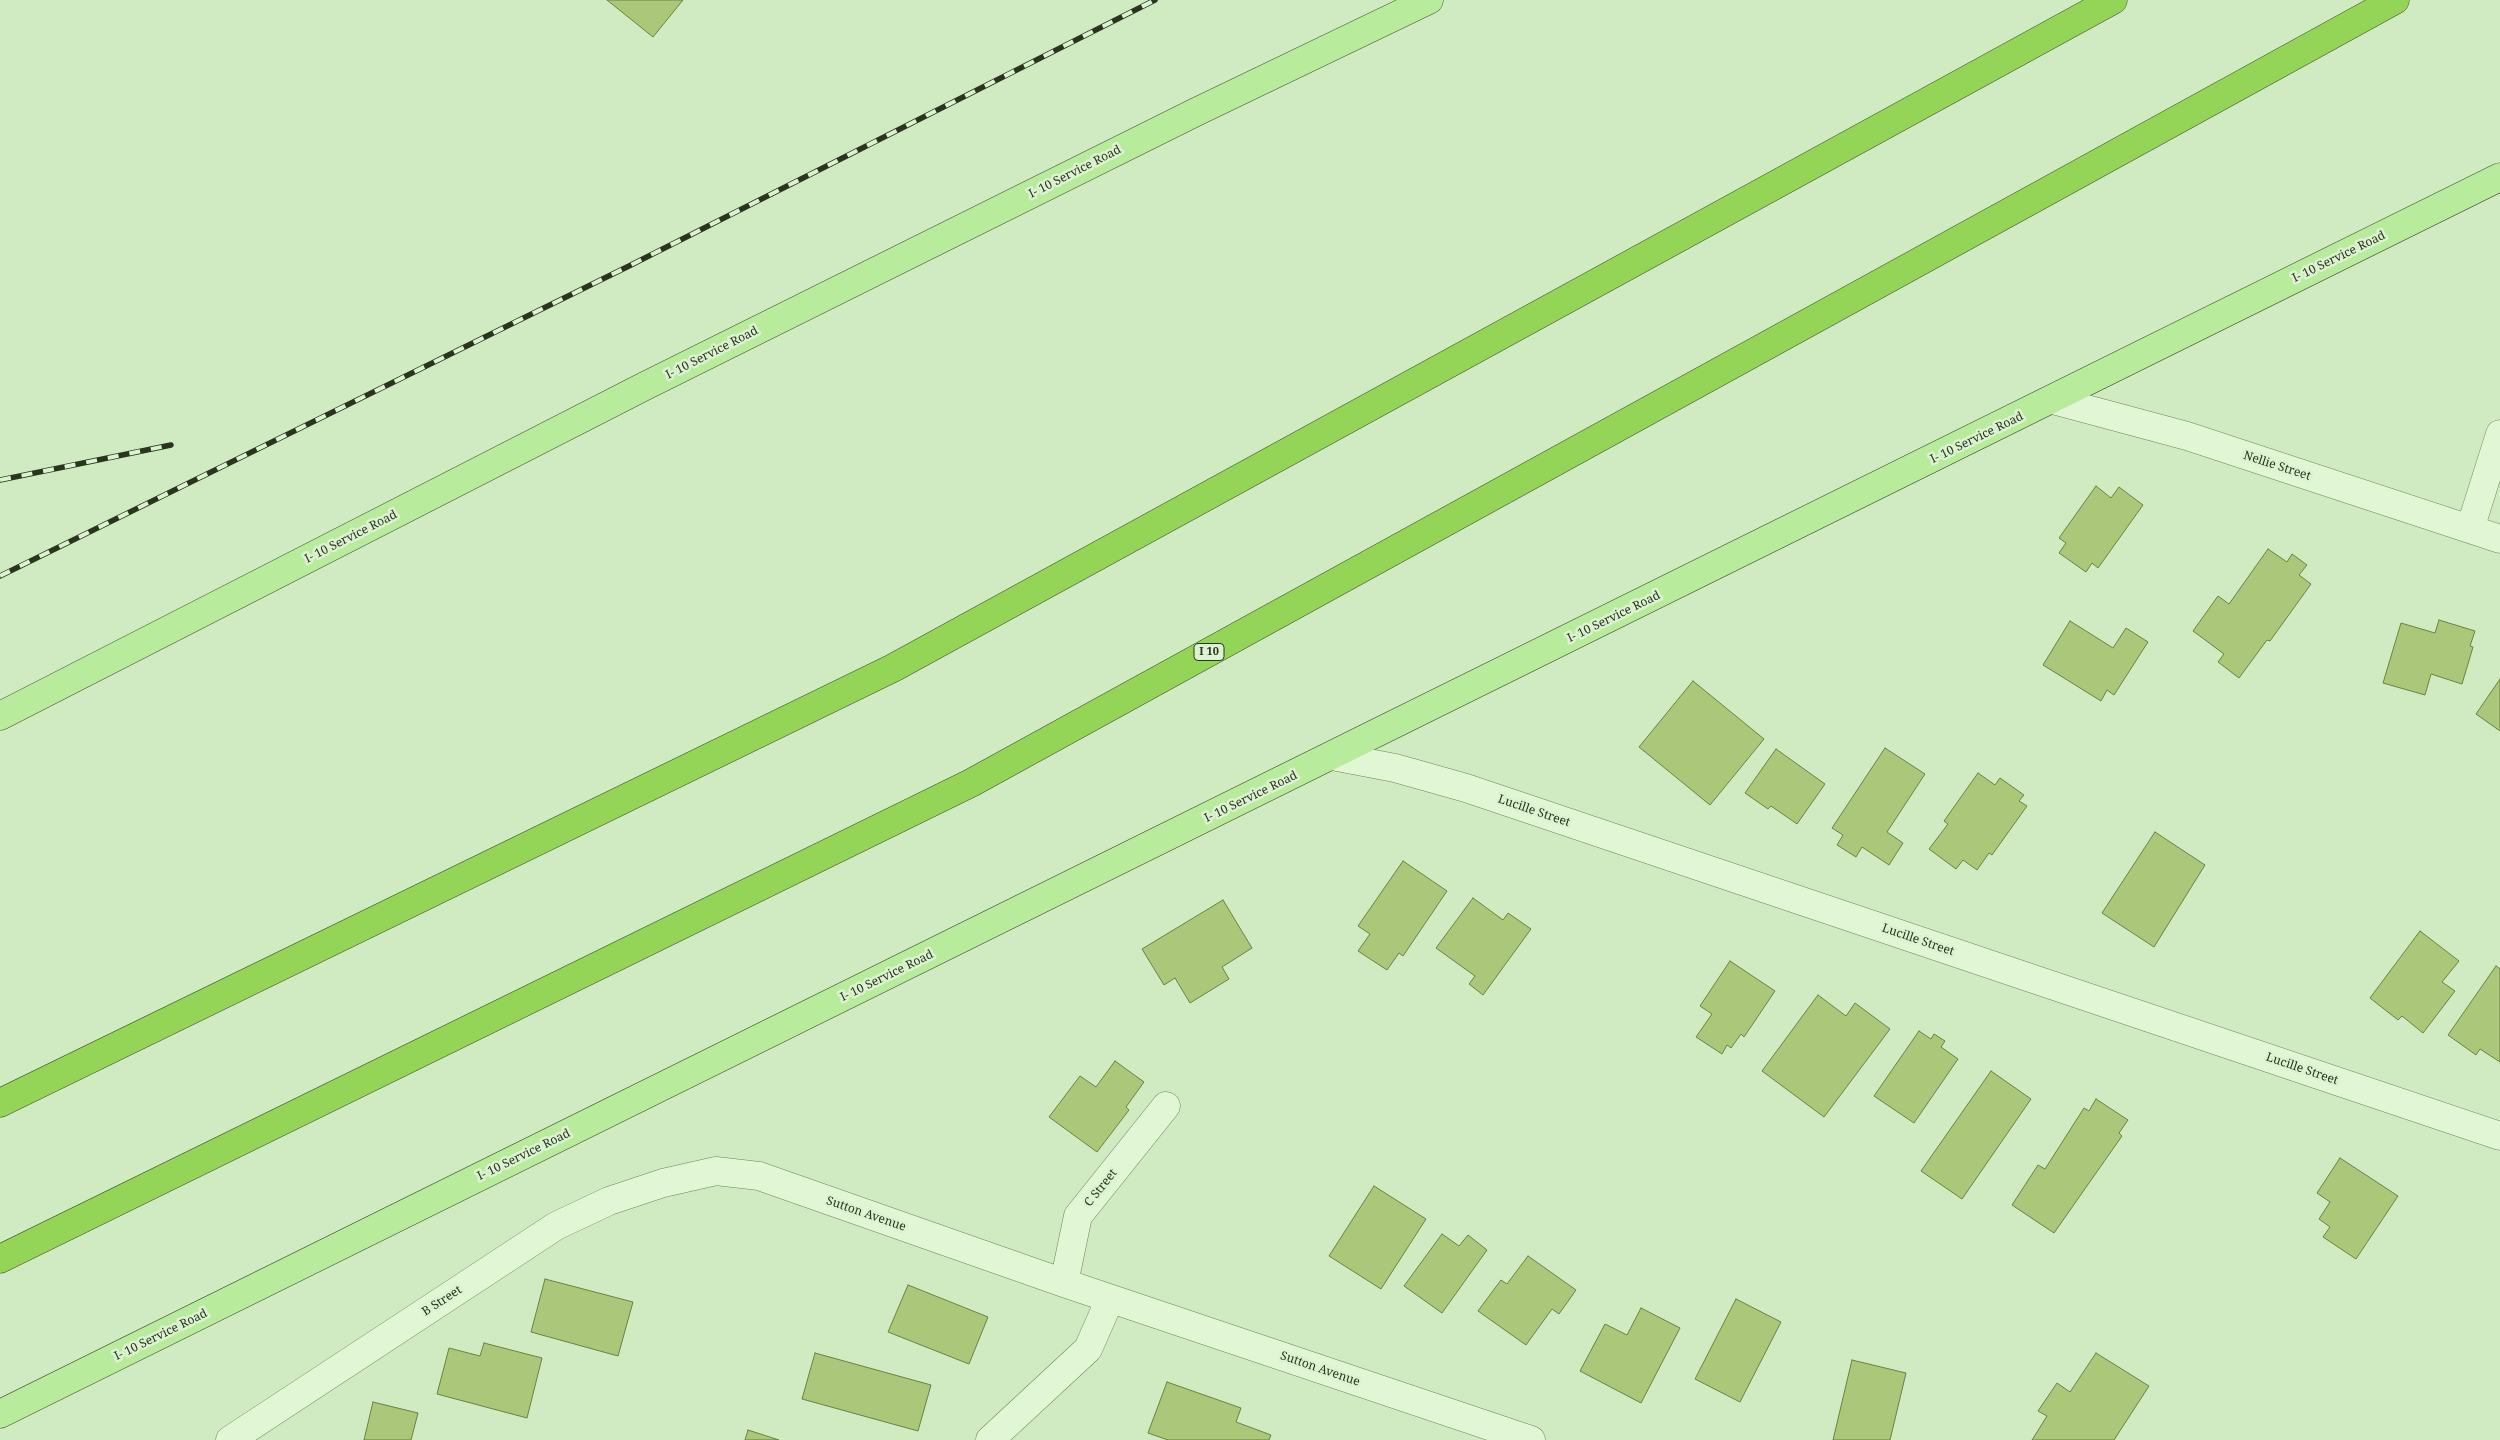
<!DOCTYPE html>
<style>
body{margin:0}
canvas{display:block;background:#d0ebc2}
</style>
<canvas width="2500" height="1440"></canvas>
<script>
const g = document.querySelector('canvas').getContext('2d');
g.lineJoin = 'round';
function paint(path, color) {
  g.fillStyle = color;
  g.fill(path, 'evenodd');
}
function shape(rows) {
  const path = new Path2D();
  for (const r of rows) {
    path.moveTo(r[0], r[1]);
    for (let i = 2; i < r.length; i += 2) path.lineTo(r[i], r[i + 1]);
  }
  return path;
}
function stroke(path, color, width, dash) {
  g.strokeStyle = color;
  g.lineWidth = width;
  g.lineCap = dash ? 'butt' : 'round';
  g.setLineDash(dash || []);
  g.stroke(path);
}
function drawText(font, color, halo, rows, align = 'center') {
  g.font = font + ' "Noto Serif",serif';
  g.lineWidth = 5;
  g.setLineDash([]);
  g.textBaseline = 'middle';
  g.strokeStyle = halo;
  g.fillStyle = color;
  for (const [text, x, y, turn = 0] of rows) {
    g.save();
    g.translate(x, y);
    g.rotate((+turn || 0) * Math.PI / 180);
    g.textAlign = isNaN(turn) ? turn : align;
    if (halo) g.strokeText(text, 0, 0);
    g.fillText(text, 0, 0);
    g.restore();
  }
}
const building = shape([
 [607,0,683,0,653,37,607,0],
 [2096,486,2111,498,2119,487,2143,505,2098,568,2092,563,2086,572,2059,553,2066,543,2059,538,2096,486],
 [2268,549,2287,562,2292,554,2307,565,2299,575,2311,584,2270,641,2267,640,2239,678,2218,662,2224,654,2193,631,2218,596,2229,604,2268,549],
 [2439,620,2475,631,2470,646,2473,647,2462,684,2431,674,2425,695,2383,683,2401,623,2435,633,2439,620],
 [2070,621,2113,648,2126,628,2148,642,2114,695,2107,690,2101,701,2043,665,2070,621],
 [2500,679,2500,731,2476,714,2500,679],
 [1693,681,1764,739,1710,805,1639,747,1693,681],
 [1885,748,1925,774,1887,832,1903,843,1889,865,1862,847,1856,857,1837,845,1843,835,1832,828,1885,748],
 [1776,749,1825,784,1797,824,1771,806,1768,809,1745,793,1776,749],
 [1978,773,1995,785,2000,778,2024,795,2019,801,2027,806,1992,855,1989,853,1977,870,1963,860,1956,869,1929,849,1948,824,1944,821,1978,773],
 [2155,832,2205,865,2154,947,2102,913,2155,832],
 [1403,861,1447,891,1403,956,1399,953,1387,970,1358,951,1370,934,1358,926,1403,861],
 [1473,898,1503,920,1508,913,1531,929,1483,995,1469,984,1475,976,1436,948,1473,898],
 [1223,900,1252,948,1222,967,1229,979,1190,1003,1175,978,1164,985,1142,949,1223,900],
 [2420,931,2459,961,2442,982,2455,991,2423,1033,2402,1016,2398,1020,2370,998,2420,931],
 [1730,961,1775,991,1744,1037,1741,1034,1731,1048,1727,1045,1722,1054,1696,1037,1712,1014,1700,1006,1730,961],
 [2496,966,2500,969,2500,1062,2480,1049,2476,1055,2448,1035,2496,966],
 [1818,995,1846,1016,1855,1003,1890,1029,1824,1117,1762,1071,1818,995],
 [1919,1031,1931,1039,1934,1034,1945,1041,1941,1047,1958,1059,1914,1123,1874,1096,1919,1031],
 [1115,1061,1144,1082,1126,1107,1129,1110,1097,1152,1049,1117,1080,1076,1096,1087,1115,1061],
 [1991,1071,2031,1099,1962,1199,1921,1171,1991,1071],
 [2096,1099,2128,1120,2119,1133,2122,1136,2054,1233,2012,1205,2038,1165,2045,1169,2084,1108,2089,1111,2096,1099],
 [2340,1158,2398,1196,2356,1259,2323,1237,2330,1227,2319,1219,2330,1202,2317,1193,2340,1158],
 [1374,1186,1426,1219,1381,1289,1329,1256,1374,1186],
 [1442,1234,1459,1246,1468,1235,1487,1250,1442,1313,1404,1286,1442,1234],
 [1528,1256,1576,1290,1559,1314,1552,1309,1526,1345,1478,1311,1501,1280,1507,1284,1528,1256],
 [545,1279,633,1302,618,1356,531,1332,545,1279],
 [908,1285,988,1317,969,1364,888,1332,908,1285],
 [1736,1299,1781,1322,1740,1402,1695,1379,1736,1299],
 [1641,1308,1680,1328,1641,1403,1580,1371,1605,1324,1627,1335,1641,1308],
 [484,1343,542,1358,527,1418,437,1394,449,1348,480,1356,484,1343],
 [815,1353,931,1385,918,1431,802,1399,815,1353],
 [2096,1353,2149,1386,2114,1440,2032,1440,2047,1416,2038,1411,2057,1383,2070,1392,2096,1353],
 [1852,1360,1906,1373,1890,1440,1833,1440,1852,1360],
 [1167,1382,1241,1408,1236,1422,1271,1435,1269,1440,1168,1440,1148,1433,1167,1382],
 [373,1402,418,1413,411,1440,364,1440,373,1402],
 [748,1430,779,1440,745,1440,748,1430]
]);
const minor = shape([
 [2053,400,2187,436,2500,539],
 [2470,529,2500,434],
 [1332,756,1395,768,1466,788,2500,1136],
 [1064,1283,1078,1216,1166,1106],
 [230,1440,556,1226,609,1201,663,1183,716,1171,759,1176,1064,1283,1531,1440],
 [990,1440,1088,1349,1110,1299]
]);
const major = shape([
 [0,716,645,386,1196,112,1429,0],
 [0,1414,2500,177]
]);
const highway = shape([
 [0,1103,893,668,2113,0],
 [0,1259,971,783,2395,0]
]);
const rail = shape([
 [0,480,171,445],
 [0,576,629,266,1155,0]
]);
const shields = [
 [1209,652,30]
];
const shieldNames = [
 ["I 10",1209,652]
];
const streetNames = [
 ["I- 10 Service Road",1075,172,-27],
 ["I- 10 Service Road",2339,257,-26],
 ["I- 10 Service Road",712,353,-27],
 ["I- 10 Service Road",1977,438,-26],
 ["Nellie Street",2277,466,18],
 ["I- 10 Service Road",351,537,-27],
 ["I- 10 Service Road",1614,617,-26],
 ["I- 10 Service Road",1251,797,-26],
 ["Lucille Street",1534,811,19],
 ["Lucille Street",1918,940,19],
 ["I- 10 Service Road",887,976,-26],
 ["Lucille Street",2302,1069,19],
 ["I- 10 Service Road",524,1155,-26],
 ["C Street",1101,1188,-51],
 ["Sutton Avenue",866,1214,19],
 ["B Street",442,1301,-33],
 ["I- 10 Service Road",161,1335,-26],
 ["Sutton Avenue",1320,1369,19]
];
paint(building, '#aac77a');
stroke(building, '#6b8142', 1);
stroke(minor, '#6f835b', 29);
stroke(major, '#43512f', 29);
stroke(highway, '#43512f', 29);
stroke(minor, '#e0f6d5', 28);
stroke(major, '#b8ec9c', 28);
stroke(highway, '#94d558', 28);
stroke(rail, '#2a341e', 5.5);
stroke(rail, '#dcf3d1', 4, [11]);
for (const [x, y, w] of shields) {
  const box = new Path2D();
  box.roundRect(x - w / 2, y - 8.5, w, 17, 4);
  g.fillStyle = '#dcf3d1';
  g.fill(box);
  stroke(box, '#2a341e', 1);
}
drawText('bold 11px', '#2a341e', null, shieldNames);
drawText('12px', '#2a341e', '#dcf3d1', streetNames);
</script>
